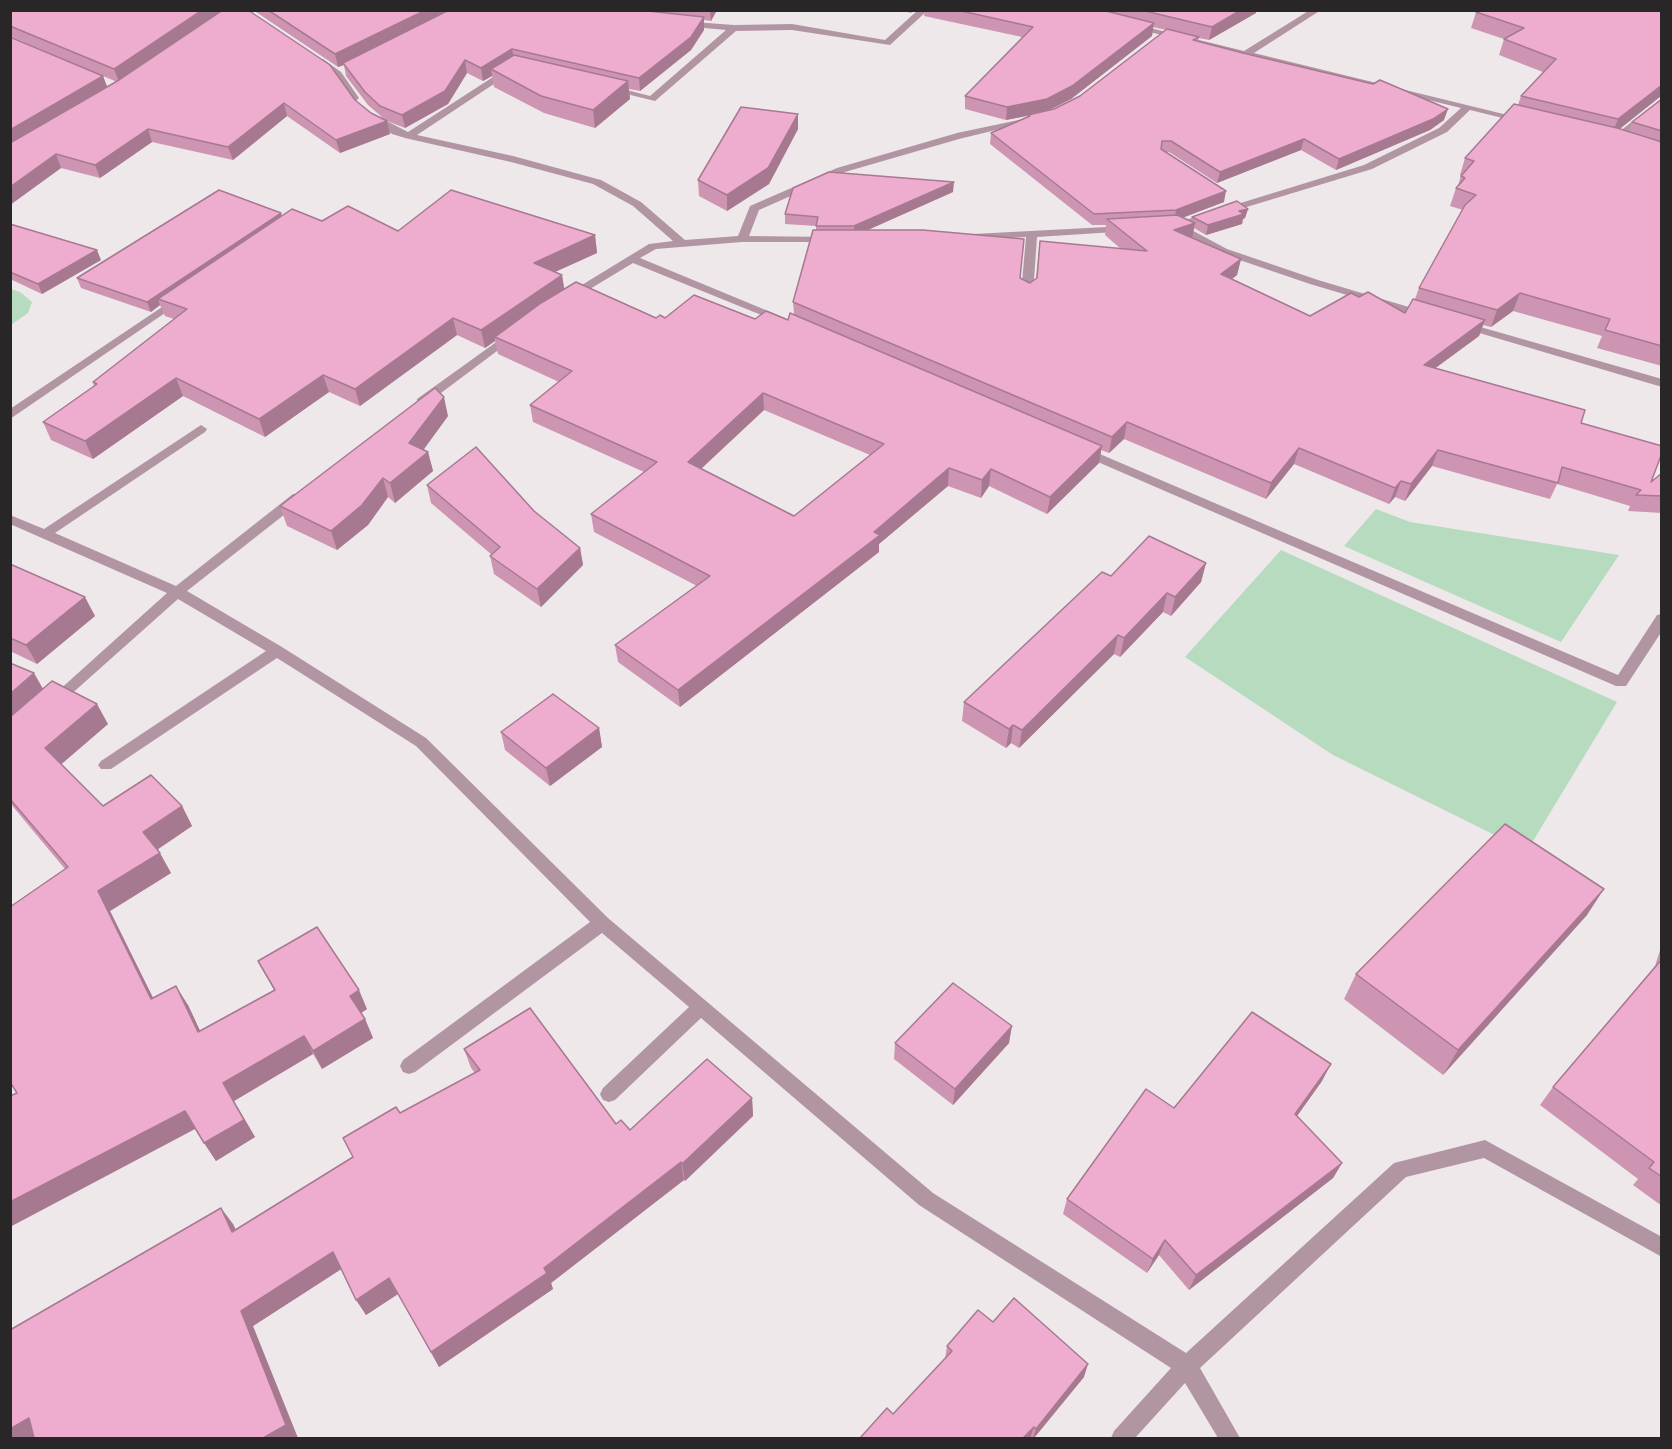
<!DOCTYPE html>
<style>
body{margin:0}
#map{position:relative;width:1672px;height:1449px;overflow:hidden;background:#efe8eb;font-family:"Noto Serif",serif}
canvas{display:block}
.frame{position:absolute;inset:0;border:12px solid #292627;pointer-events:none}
</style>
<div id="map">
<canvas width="1672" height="1449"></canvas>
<div class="frame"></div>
</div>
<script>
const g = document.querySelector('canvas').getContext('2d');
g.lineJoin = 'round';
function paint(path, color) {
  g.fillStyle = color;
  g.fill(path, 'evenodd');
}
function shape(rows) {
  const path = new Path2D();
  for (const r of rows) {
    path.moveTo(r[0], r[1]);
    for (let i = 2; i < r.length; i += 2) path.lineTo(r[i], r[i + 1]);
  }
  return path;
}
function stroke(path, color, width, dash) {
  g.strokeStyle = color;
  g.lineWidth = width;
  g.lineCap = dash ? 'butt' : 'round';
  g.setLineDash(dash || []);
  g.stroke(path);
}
const green = shape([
 [11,289,20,292,32,302,28,313,11,325],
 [1376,509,1410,522,1619,555,1561,642,1344,546],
 [1281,550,1617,702,1527,851,1333,755,1185,657]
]);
const minor = shape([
 [918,10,928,10,890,45,792,30,736,31,655,101,606,89,611,86,650,96,726,30,683,26,678,23,680,21,734,25,792,24,885,40,918,10],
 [1310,10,1321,10,1254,53,1528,120,1523,123,1470,110,1447,132,1372,169,1184,226,1227,249,1318,280,1429,313,1429,317,1421,317,1310,284,1219,253,1189,235,1166,226,1364,165,1439,128,1461,108,1129,27,1134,24,1244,51,1310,10],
 [317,59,323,59,341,72,359,98,357,100,351,100,335,76,317,63,317,59],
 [507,68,515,70,417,135,513,156,601,180,641,202,685,240,738,236,750,206,837,168,957,133,1028,118,1033,121,959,139,845,172,759,210,749,236,829,237,834,240,833,242,742,242,656,249,640,258,785,318,787,320,781,323,633,263,575,298,567,298,567,294,649,244,673,241,633,206,593,184,511,162,405,138,392,134,367,117,375,115,408,132,507,68],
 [1662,98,1662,106,1618,143,1610,143,1610,139,1662,98],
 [1126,226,1130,227,1130,231,1037,237,1033,294,1027,297,1021,294,1026,237,973,240,968,237,973,234,1126,226],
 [177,297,183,300,181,302,10,419,10,409,177,297],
 [1463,322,1662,379,1662,387,1459,327,1459,323,1463,322],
 [513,330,517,332,517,336,425,405,417,405,417,399,513,330],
 [201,425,207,429,205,432,55,533,176,586,293,494,303,494,305,497,303,500,187,591,282,647,426,738,608,918,933,1193,1186,1353,1394,1163,1485,1140,1662,1237,1662,1257,1484,1158,1406,1177,1200,1368,1240,1438,1218,1438,1185,1383,1135,1438,1111,1438,1114,1431,1171,1368,919,1205,701,1018,615,1100,609,1102,603,1100,600,1094,603,1088,689,1007,602,933,415,1072,409,1074,403,1072,400,1066,403,1060,590,922,416,746,277,658,111,769,101,769,98,765,101,761,266,651,178,599,59,705,49,705,47,701,167,593,10,524,10,515,44,529,201,425],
 [1081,446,1618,675,1657,615,1662,614,1662,631,1626,686,1616,686,1077,453,1075,450,1081,446]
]);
const wall = shape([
 [10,10,355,100,371,113,383,118,368,105,346,76,344,65,338,67,253,10,717,10,711,21,704,20,704,30,691,50,640,91,629,89,630,99,595,128,544,113,494,87,492,76,483,81,467,73,448,104,405,128,387,121,390,134,340,153,287,116,233,160,152,142,100,178,61,168,10,205,10,37,103,76,107,87,117,82,10,36],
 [899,10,915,10,911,13],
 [925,10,1256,10,1256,13,1209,40,1199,38,1198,42,1444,120,1430,130,1336,170,1301,150,1217,183,1169,152,1165,152,1224,202,1182,218,1191,222,1192,217,1248,209,1245,218,1243,219,1242,224,1206,235,1194,228,1192,237,1241,259,1237,275,1232,279,1310,316,1359,297,1405,313,1415,299,1419,288,1463,210,1450,206,1456,188,1458,186,1461,175,1460,175,1465,158,1518,105,1521,96,1543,72,1499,55,1504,39,1471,28,1476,12,1662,10,1662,97,1661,96,1619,129,1629,132,1632,122,1662,99,1662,366,1597,348,1602,336,1513,311,1491,327,1483,325,1479,336,1435,368,1581,423,1651,482,1662,473,1662,513,1628,511,1630,506,1557,484,1550,499,1432,466,1405,501,1395,497,1389,504,1294,464,1266,499,1124,439,1109,453,1101,450,1099,463,1047,514,989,486,981,498,948,486,879,544,879,552,680,707,618,662,615,645,697,586,594,532,591,514,644,472,533,422,530,405,559,382,498,354,495,341,485,348,457,335,360,406,329,392,265,437,183,396,93,459,51,440,43,422,94,386,93,382,174,319,165,316,160,305,151,312,81,288,77,278,282,216,398,231,595,235,597,253,555,272,562,275,564,289,656,318,788,320,794,314,793,302,816,230,816,226,785,224,785,214,953,192,868,230,1020,278,1030,283,1036,279,1040,241,1121,249,1105,235,1106,225,1092,225,990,144,991,133,1028,117,1028,116,1006,120,965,109,965,96,1022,37,924,16],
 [1153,27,1166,30,1080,96,1054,109,1048,111,1071,99,1152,36],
 [764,410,870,455,794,516,701,469],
 [798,114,798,129,769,184,727,211,699,196,698,180],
 [10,224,101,260,42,294,10,279],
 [448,416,423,450,428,452,433,471,395,503,388,497,368,525,337,550,287,526,280,506],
 [427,485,534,511,580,548,583,565,541,607,494,574,490,556,492,555,431,503],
 [1206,563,1201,582,1171,616,1163,612,1120,657,1114,654,1019,748,1011,743,1006,748,962,721,964,702,1111,576],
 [10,564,95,616,37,664,10,651],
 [10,663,43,689,108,724,61,764,103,806,182,806,192,826,157,849,171,873,110,911,153,998,188,1005,200,1031,274,990,258,961,367,1009,361,1013,365,1019,373,1038,322,1069,313,1054,234,1101,255,1137,216,1161,196,1129,17,1093,65,869,10,803],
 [599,728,602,747,550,786,505,750,501,732],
 [1587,915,1443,1075,1344,999,1356,974],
 [1662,944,1662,1206,1633,1185,1638,1179,1540,1105,1553,1087,1655,966],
 [895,1043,1009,1043,953,1105,894,1059],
 [464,1049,630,1130,752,1098,753,1116,685,1181,684,1180,551,1283,553,1289,439,1367,398,1294,366,1315,341,1269,253,1326,10,1438,233,1224,236,1230,353,1157,400,1113,475,1073,471,1068],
 [1322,1081,1297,1116,1342,1163,1333,1178,1189,1290,1159,1255,1147,1273,1063,1214,1067,1199,1174,1108],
 [993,1322,1084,1377,1034,1438,860,1438,893,1414,945,1359,947,1346]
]);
const shadedWall = shape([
 [202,10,225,10,119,82,114,69],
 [426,10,455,10,343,63,344,65,338,67,335,54],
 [710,10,717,10,711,21],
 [1241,10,1256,10,1256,13,1209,40,1212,27],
 [704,17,704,30,691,50,640,91,639,78],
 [1154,23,1152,36,1071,99,1045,112,1006,120,1007,107],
 [512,49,515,62,491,69,492,76,483,81,481,68],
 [465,60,467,73,448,104,405,128,402,115],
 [103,76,108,89,10,147,10,130],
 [628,81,630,99,595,128,593,110],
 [1662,85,1661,96,1611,136,1618,119],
 [284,103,287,116,233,160,228,147],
 [1448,109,1444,120,1430,130,1336,170,1339,159],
 [798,114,798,129,769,184,727,211,727,195],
 [387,121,390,134,340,153,336,140],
 [148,129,152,142,100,178,95,165],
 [1304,139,1301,150,1217,183,1220,172],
 [56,154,61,168,10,205,10,187],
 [954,182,953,192,854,236,854,226],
 [1226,191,1224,202,1174,221,1176,210],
 [1248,209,1245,218,1243,219,1242,224,1206,235,1208,225,1239,211],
 [281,213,284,222,158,299,160,305,151,312,147,302],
 [1195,223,1192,239,1174,230],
 [595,235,597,253,537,280,534,263],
 [97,250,101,260,42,294,38,284],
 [1241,259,1237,275,1218,290,1221,274],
 [562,275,565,293,495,337,495,341,485,348,481,330],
 [1520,293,1513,311,1491,327,1497,310],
 [453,318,457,335,360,406,355,389],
 [1485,320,1479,336,1418,381,1424,365],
 [323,375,329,392,265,437,259,419],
 [176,378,183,396,93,459,85,441],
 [763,393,764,410,690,479,688,462],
 [444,397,448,416,414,463,409,443],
 [1127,422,1124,439,1109,453,1112,437],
 [1102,446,1099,463,1047,514,1050,497],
 [1299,448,1294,464,1266,499,1271,483],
 [1438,450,1432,466,1405,501,1411,484],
 [428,452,433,471,395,503,390,483],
 [949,468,948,486,879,544,879,552,680,707,678,690,874,532],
 [991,469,989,486,981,498,982,480],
 [383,478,388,497,368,525,337,550,331,531],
 [1401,481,1395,497,1389,504,1395,488],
 [580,548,583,565,541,607,537,589],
 [1206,563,1201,582,1171,616,1175,597],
 [1167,593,1163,612,1120,657,1124,638],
 [85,597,95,616,37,664,26,645],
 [1118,635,1114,654,1019,748,1022,730],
 [34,673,46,694,10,725,10,694],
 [97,704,108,724,57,768,45,748],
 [1013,725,1011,743,1006,748,1009,729],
 [599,728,602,747,550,786,546,768],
 [182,806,192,826,154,852,143,832],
 [160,853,171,873,110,911,163,1018,151,999,98,891],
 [1604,889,1587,915,1443,1075,1458,1050],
 [176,986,188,1005,209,1050,198,1032],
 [359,990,367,1009,358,1015,350,996],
 [365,1019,373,1038,322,1069,313,1051],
 [1012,1026,1009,1043,953,1105,955,1089],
 [304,1036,313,1054,234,1101,255,1137,216,1161,204,1143,223,1083],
 [1331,1064,1322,1081,1287,1130,1295,1114],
 [752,1098,753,1116,685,1181,682,1164],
 [185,1111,197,1128,10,1227,10,1202],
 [681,1162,684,1180,551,1283,553,1289,439,1367,431,1352,544,1268],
 [1342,1163,1333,1178,1189,1290,1196,1275],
 [221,1208,233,1224,244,1249,232,1232],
 [1165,1240,1159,1255,1147,1273,1153,1259],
 [333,1252,343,1268,253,1326,298,1438,263,1438,241,1311],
 [389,1278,398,1294,366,1315,356,1300],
 [1088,1364,1084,1377,1034,1438,1033,1438,1036,1429],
 [29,1418,35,1438,10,1438,10,1429],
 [1034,1427,1030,1438,1023,1438]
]);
const building = shape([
 [10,10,202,10,114,69,10,26,10,10],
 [223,10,248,10,330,65,355,100,371,113,387,121,336,140,284,103,228,147,148,129,95,165,56,154,10,187,10,143,119,80,223,10],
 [268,10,426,10,335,54,268,10],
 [449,10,638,10,704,17,691,37,639,78,512,49,481,68,465,60,445,91,402,115,380,106,365,92,343,63,449,10],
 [957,10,1102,10,1154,23,1072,86,1047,99,1007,107,965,96,1033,27,957,10],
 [1141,10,1241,10,1212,27,1141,10],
 [1479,10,1662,10,1662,85,1618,119,1521,96,1556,59,1504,39,1524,28,1476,12,1479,10],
 [1167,29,1199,37,1193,40,1243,53,1373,84,1380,80,1448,109,1433,119,1339,159,1304,139,1220,172,1171,141,1162,141,1161,149,1226,191,1176,210,1094,214,991,133,1030,116,1028,115,1054,109,1080,96,1167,29],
 [10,37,103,76,10,130,10,37],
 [514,55,628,81,593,110,541,96,491,69,514,55],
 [1662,99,1662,131,1632,122,1662,99],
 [1514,104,1617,128,1662,142,1662,346,1605,330,1610,319,1520,293,1497,310,1419,288,1465,205,1476,195,1456,188,1465,178,1461,176,1474,161,1465,158,1514,104],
 [741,107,798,114,768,168,727,195,698,180,741,107],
 [829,172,954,182,854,226,816,226,818,217,785,214,793,188,829,172],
 [219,190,281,213,147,302,77,278,219,190],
 [451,190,595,235,534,263,562,275,481,330,453,318,355,389,323,375,259,419,176,378,85,441,43,422,97,384,93,382,187,309,158,299,292,209,322,221,348,206,398,231,451,190],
 [1237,201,1248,209,1239,211,1244,214,1208,225,1192,217,1237,201],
 [1177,215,1195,223,1174,230,1241,259,1221,274,1310,316,1351,293,1359,297,1368,292,1405,313,1413,299,1485,320,1424,365,1585,410,1581,423,1662,446,1662,453,1651,482,1662,473,1662,496,1636,495,1641,490,1562,467,1558,483,1438,450,1411,484,1401,481,1395,488,1299,448,1271,483,1127,422,1112,437,793,302,813,230,923,230,1024,239,1020,278,1030,283,1037,278,1040,241,1147,251,1107,219,1177,215],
 [10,224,97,250,38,284,10,272,10,224],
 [576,282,656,318,660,315,665,318,694,295,755,319,766,311,788,320,790,313,1102,446,1050,497,991,469,982,480,949,468,874,532,880,535,678,690,615,645,710,576,591,514,657,462,530,405,572,371,495,337,541,303,576,282],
 [763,393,884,444,794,516,688,462,763,393],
 [435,388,444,397,409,443,428,452,390,483,383,478,362,505,331,531,280,506,435,388],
 [476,447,534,511,580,548,537,589,490,556,500,547,427,485,476,447],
 [1149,536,1206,563,1175,597,1167,593,1124,638,1118,635,1022,730,1013,725,1009,729,964,702,1102,572,1111,576,1149,536],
 [10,564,85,597,26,645,10,638,10,564],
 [10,663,34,673,10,694,10,663],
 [52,681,97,704,45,748,103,806,151,775,182,806,143,832,160,853,98,891,151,999,176,986,198,1032,275,990,258,961,317,927,359,990,350,996,365,1019,313,1051,304,1036,223,1083,244,1120,204,1143,185,1111,10,1202,10,1096,17,1093,10,1082,10,907,68,867,10,799,10,717,52,681],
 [553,694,599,728,546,768,501,732,553,694],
 [1505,824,1604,889,1458,1050,1356,974,1505,824],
 [1662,959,1662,1177,1649,1168,1654,1162,1553,1087,1662,959],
 [953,983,1012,1026,955,1089,895,1043,953,983],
 [530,1008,616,1124,621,1120,630,1130,707,1059,752,1098,682,1164,681,1162,544,1268,547,1273,431,1352,389,1278,356,1300,333,1252,241,1311,286,1425,263,1438,34,1438,29,1418,10,1429,10,1330,221,1208,232,1232,353,1157,343,1138,396,1107,400,1113,480,1070,464,1049,530,1008],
 [1252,1012,1331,1064,1295,1114,1342,1163,1196,1275,1165,1240,1153,1259,1067,1199,1146,1089,1174,1108,1252,1012],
 [1014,1298,1088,1364,1036,1429,1034,1427,1023,1438,860,1438,887,1408,893,1414,952,1351,947,1346,978,1310,993,1322,1014,1298]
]);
paint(green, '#b6dbbe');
paint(minor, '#b295a3');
paint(wall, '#cd95b1');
paint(shadedWall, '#a77990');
paint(building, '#eeadce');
stroke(building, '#a77990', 1.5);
</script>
